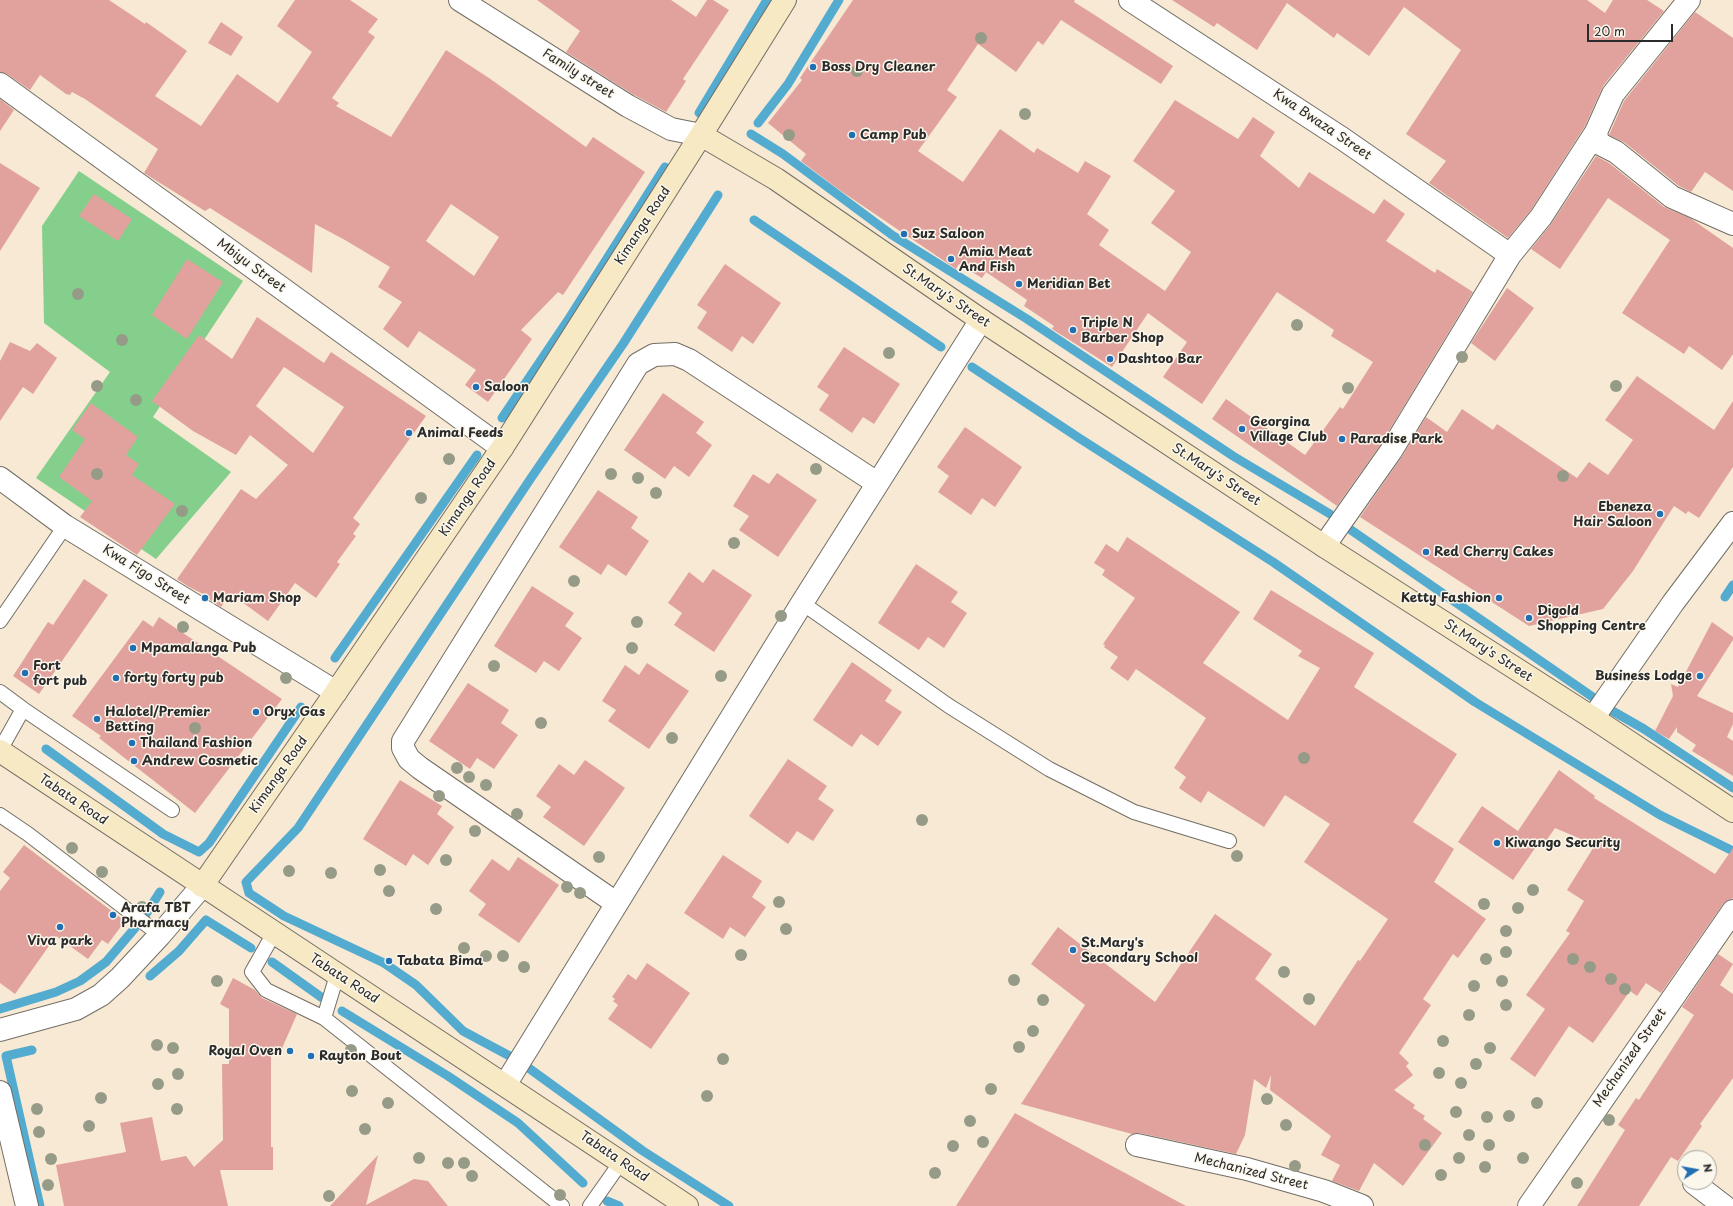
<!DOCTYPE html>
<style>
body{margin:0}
#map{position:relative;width:1733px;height:1206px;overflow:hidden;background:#f7e9d3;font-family:"Playpen Sans",sans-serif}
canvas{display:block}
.north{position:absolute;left:1677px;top:1150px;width:40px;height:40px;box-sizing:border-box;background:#fbf7ec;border:1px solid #a8a59f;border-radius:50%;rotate:79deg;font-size:11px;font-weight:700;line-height:16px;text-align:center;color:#2b2b2b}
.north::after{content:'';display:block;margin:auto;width:14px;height:18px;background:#1f6fb2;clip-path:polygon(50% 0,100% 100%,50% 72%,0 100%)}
.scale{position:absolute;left:1587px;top:24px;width:86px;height:18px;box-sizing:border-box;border:2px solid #2b2b2b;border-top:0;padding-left:5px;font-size:12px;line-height:14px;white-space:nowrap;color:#2b2b2b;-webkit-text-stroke:3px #fbf7ec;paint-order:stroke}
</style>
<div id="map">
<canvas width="1733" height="1206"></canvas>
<div class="north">N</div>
<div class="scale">20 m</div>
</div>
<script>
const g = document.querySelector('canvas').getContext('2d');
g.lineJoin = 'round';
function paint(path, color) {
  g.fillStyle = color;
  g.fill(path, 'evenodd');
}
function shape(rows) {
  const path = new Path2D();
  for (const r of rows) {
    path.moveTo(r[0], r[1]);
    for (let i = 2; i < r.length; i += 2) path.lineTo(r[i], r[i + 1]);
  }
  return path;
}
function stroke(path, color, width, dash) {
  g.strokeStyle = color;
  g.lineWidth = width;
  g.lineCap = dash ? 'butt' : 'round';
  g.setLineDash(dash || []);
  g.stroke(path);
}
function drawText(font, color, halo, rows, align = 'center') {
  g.font = font + ' "Playpen Sans",sans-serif';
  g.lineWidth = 3;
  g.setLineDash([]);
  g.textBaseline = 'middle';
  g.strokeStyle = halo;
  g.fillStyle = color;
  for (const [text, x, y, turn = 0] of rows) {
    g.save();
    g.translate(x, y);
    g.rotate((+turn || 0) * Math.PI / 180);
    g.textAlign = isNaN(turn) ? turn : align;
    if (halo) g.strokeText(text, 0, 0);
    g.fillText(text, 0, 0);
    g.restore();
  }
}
const green = shape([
 [79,171,243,281,153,417,231,472,156,559,36,478,110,372,44,323,42,226]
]);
const stream = shape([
 [699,113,767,0],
 [758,123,788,84,839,0],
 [751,134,783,154,892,235,1027,319,1233,456,1330,514],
 [718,195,623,344,531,478,298,828,246,882,249,893,284,916,384,963,416,985,463,1031,519,1061,643,1151,729,1206],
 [754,220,941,347],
 [972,367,1079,438,1273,562,1475,702,1660,815,1733,851],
 [502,418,570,317,665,167],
 [1351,530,1597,700],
 [1725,597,1733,585],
 [335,658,477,455],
 [1609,709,1644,729,1733,788],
 [46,749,163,834,199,852,209,843,301,707],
 [146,914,160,892],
 [272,962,321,997],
 [150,976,179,951,206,920,251,948],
 [0,1009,56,992,80,981,106,962,135,928],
 [342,1011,448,1076,518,1123,583,1183],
 [32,1050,6,1056,40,1206],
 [607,1201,619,1206]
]);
const building = shape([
 [0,0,109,0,145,24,146,22,187,51,155,96,201,126,237,74,278,103,312,52,277,26,295,0,350,0,378,19,368,32,375,37,332,98,339,103,336,106,391,137,446,50,489,78,586,147,593,137,645,172,563,295,558,292,521,330,532,339,488,402,465,385,476,370,419,331,408,348,383,329,402,302,378,287,390,267,345,240,315,224,312,273,210,208,205,211,144,173,158,149,85,99,72,92,70,95,66,94,40,75,30,90,7,74,0,72],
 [451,204,499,237,474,276,426,241],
 [537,0,671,0,696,17,707,0,713,0,729,10,683,79,686,81,666,112,634,95,566,52,580,31],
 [853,0,1075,0,1074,2,1090,12,1173,66,1161,84,1061,20,1043,45,1038,41,1016,72,978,44,947,90,957,97,918,151,963,182,1000,129,1034,153,1037,148,1078,173,1085,161,1111,176,1087,214,1109,230,1099,245,1165,291,1191,252,1151,223,1175,191,1133,161,1175,100,1238,139,1253,117,1275,132,1260,156,1299,188,1309,172,1374,214,1384,199,1405,214,1386,241,1435,273,1437,269,1473,292,1381,444,1337,506,1212,419,1226,399,1305,455,1340,407,1343,409,1373,362,1331,336,1334,330,1277,292,1202,404,1163,377,1187,342,1148,313,1112,367,1052,329,1054,326,1024,306,1027,300,986,272,982,278,959,264,956,269,838,189,801,161,806,154,768,123,802,80,800,78],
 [1172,0,1587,0,1605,13,1613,0,1647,0,1664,11,1603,86,1585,126,1531,210,1508,238,1429,183,1446,161,1406,134,1461,50,1404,7,1369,56,1337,33,1334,38,1287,3,1257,50,1217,23,1214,27],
 [1695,12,1733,38,1733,191,1705,172,1691,192,1679,186,1624,142,1609,135,1624,101],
 [221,22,243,37,231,56,208,43],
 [0,99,14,110,0,131],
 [1596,156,1609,163,1664,207,1690,218,1733,248,1733,354,1722,370,1689,346,1684,354,1622,313,1670,240,1608,198,1560,269,1531,249,1551,224],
 [0,163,40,188,0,251],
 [94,194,132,219,118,241,79,216],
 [187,259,223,282,187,339,152,315],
 [725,264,781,303,753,344,742,336,732,352,697,328,707,312,697,305],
 [1507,288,1534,308,1495,361,1471,343],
 [257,317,324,363,331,352,426,416,353,518,360,524,353,534,356,536,337,562,340,564,316,598,295,583,268,621,231,594,221,607,209,599,203,594,189,587,177,579,241,489,256,499,288,465,250,435,236,455,193,431,152,401,199,335,232,359],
 [284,367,344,407,313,453,256,406],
 [10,342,30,351,37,343,57,358,33,394,23,387,0,421,0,361],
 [844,347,900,384,874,424,863,417,852,433,819,410,829,395,817,387],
 [1637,376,1714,430,1733,401,1733,467,1699,518,1688,511,1686,514,1674,506,1633,571,1603,609,1529,626,1360,517,1401,458,1426,417,1447,432,1462,409,1493,430,1497,424,1577,478,1589,462,1608,475,1633,440,1605,420],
 [663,393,704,422,696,433,712,445,689,477,674,466,665,479,624,450],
 [91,403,138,437,126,455,139,464,132,475,175,504,137,555,80,517,92,501,59,477,85,439,72,430],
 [965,427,1022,467,995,507,982,498,971,515,938,492,949,476,937,467],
 [777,473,817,500,778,557,739,530,749,516,733,506,753,474,769,484],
 [598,490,638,517,631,528,649,541,626,576,608,564,601,575,559,547],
 [1127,537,1240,612,1203,663,1288,720,1320,668,1298,656,1302,651,1253,619,1271,590,1374,653,1354,687,1457,754,1413,822,1454,849,1434,882,1486,919,1458,958,1453,954,1423,999,1431,1005,1399,1053,1409,1063,1406,1066,1413,1075,1394,1090,1415,1105,1413,1108,1425,1116,1423,1119,1442,1133,1403,1186,1374,1163,1359,1191,1332,1181,1340,1165,1321,1155,1331,1136,1270,1090,1271,1075,1266,1088,1254,1079,1245,1135,1236,1154,1140,1133,1132,1134,1021,1104,1085,1005,1031,964,1058,927,1155,1002,1215,914,1272,954,1255,979,1315,1026,1358,960,1360,961,1388,919,1304,862,1330,824,1285,795,1264,827,1208,791,1201,803,1179,788,1186,777,1174,768,1206,718,1136,669,1128,681,1110,668,1118,657,1104,647,1105,645,1103,644,1135,598,1102,575,1105,570,1094,563,1106,544,1118,552],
 [916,564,958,592,951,602,967,613,944,648,928,637,919,650,878,623],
 [713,569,752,595,714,652,674,625,682,613,668,603,689,572,703,583],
 [84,579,108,595,39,694,13,676,48,622,53,625],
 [532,586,574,613,565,626,582,638,559,671,544,661,536,673,494,646],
 [159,617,282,699,195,813,99,738,101,736,72,716,143,620,153,627],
 [1712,622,1733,637,1733,640,1697,696,1733,713,1733,724,1727,737,1733,741,1733,776,1692,751,1696,745,1677,732,1677,727,1669,739,1655,731,1673,696,1671,684,1678,687],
 [852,662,892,690,885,701,902,712,878,746,861,734,852,747,813,720],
 [647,663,689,691,649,749,608,721,616,710,602,701,625,665,639,675],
 [468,683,509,710,501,723,518,735,494,769,477,758,470,769,429,741],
 [788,759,827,786,818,799,834,810,813,841,797,831,788,844,749,816],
 [585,760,625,788,584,846,543,817,551,807,536,796,559,764,574,775],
 [1559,770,1595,796,1594,798,1715,874,1733,848,1733,898,1723,904,1661,993,1646,983,1637,996,1630,991,1593,1043,1569,1026,1535,1077,1510,1059,1545,1009,1526,995,1570,933,1566,931,1584,901,1567,890,1595,845,1555,828,1546,841,1542,838,1513,880,1458,842,1482,806,1518,831],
 [400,780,442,806,437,814,454,827,428,865,413,854,406,866,363,839],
 [24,845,125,921,108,944,102,940,88,959,56,936,15,994,0,983,0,891,10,878,3,872],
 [723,855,762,881,752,897,766,907,745,937,730,927,723,939,684,913],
 [518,857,559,885,519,943,478,915,486,904,469,891,492,859,509,871],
 [1718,954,1733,964,1720,985,1733,994,1733,1078,1700,1124,1702,1126,1678,1161,1671,1157,1639,1206,1577,1206,1625,1130,1618,1125,1636,1098,1639,1100,1694,1015,1682,1007],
 [647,963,690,993,651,1049,608,1019,618,1005,613,1001,615,999,612,997,628,974,636,980],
 [233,978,255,990,262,998,297,1014,280,1053,271,1052,271,1147,273,1147,273,1170,220,1170,228,1206,64,1206,56,1165,126,1152,120,1123,152,1117,161,1161,186,1156,194,1167,223,1140,222,1064,229,1064,229,1009,220,1004],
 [1015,1113,1053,1134,1186,1206,956,1206],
 [378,1155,366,1205,414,1179,428,1181,448,1206,330,1206]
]);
const lane = shape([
 [802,603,949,706,1049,769,1134,812,1229,841],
 [0,621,65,526],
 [0,692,23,709,0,750],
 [23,709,172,810],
 [0,815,28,834,160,935],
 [274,933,252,972,266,990,324,1018],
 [337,975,324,1018,562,1206],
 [590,1206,621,1162]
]);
const street = shape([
 [460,0,628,106,671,129,701,135],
 [1130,0,1343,139,1510,255],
 [1689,0,1613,94,1596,132,1598,143,1616,152,1672,197,1733,224],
 [0,84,502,448],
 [0,478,65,526,336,692],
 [1324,546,1391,451,1510,255,1541,217,1596,132],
 [1593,718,1673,603,1733,523],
 [616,903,420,768,409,759,403,748,403,741,638,364,654,355,675,354,689,360,877,483],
 [0,1030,76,1009,101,995,120,978,160,935,202,886],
 [505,1085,802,603,981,320],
 [0,1092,27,1206],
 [1137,1145,1247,1169,1324,1191,1362,1206],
 [1694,1183,1724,1206],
 [1529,1206,1733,911]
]);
const secondary = shape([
 [701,135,776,179,981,320,1324,546,1593,718,1733,811],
 [0,751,687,1206],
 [202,886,336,692,502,448,701,135,785,0]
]);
const trees = [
 [981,38],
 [857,71],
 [1025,114],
 [789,135],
 [78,294],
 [1297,325],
 [122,340],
 [889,353],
 [1462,357],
 [97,386],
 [1616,386],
 [1348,388],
 [136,400],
 [449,459],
 [816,469],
 [97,474],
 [611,474],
 [1563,476],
 [638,478],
 [656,493],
 [421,498],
 [182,511],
 [734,543],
 [574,581],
 [781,616],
 [637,622],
 [183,627],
 [632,648],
 [494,666],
 [721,676],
 [215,678],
 [286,678],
 [541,723],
 [195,728],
 [672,738],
 [1304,758],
 [457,768],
 [469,777],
 [486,785],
 [439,796],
 [517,814],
 [922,820],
 [475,831],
 [72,848],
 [1237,856],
 [599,857],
 [446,860],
 [380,870],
 [289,871],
 [102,872],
 [331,873],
 [567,887],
 [1533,890],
 [389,891],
 [580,893],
 [779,902],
 [1484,904],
 [142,907],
 [1518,908],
 [436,909],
 [786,929],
 [1506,931],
 [464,948],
 [1506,952],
 [741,955],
 [486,956],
 [503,956],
 [1486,959],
 [1573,959],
 [524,967],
 [1590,967],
 [1284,972],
 [1611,979],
 [1014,980],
 [217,981],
 [1502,981],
 [1474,986],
 [1625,989],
 [1309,999],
 [1043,1000],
 [1506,1005],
 [1469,1015],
 [1033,1031],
 [1443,1041],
 [157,1045],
 [1019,1047],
 [173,1048],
 [1490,1048],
 [351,1050],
 [723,1059],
 [1476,1064],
 [1439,1073],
 [178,1074],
 [1461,1083],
 [158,1084],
 [991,1089],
 [352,1091],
 [707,1096],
 [101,1098],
 [1267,1099],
 [388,1103],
 [1537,1103],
 [37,1109],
 [177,1109],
 [1456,1112],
 [1509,1116],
 [1487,1117],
 [1609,1120],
 [970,1121],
 [1286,1125],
 [89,1126],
 [365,1129],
 [39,1132],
 [1469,1135],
 [983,1142],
 [1425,1145],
 [1489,1145],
 [953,1146],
 [419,1158],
 [1459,1158],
 [1523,1158],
 [51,1159],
 [448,1163],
 [464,1163],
 [1295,1166],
 [1485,1167],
 [935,1173],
 [1441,1175],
 [472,1176],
 [1577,1183],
 [48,1185],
 [560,1195],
 [329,1196]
];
const markers = [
 [813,67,4,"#1f6fb2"],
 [852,135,4,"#1f6fb2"],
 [904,234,4,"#1f6fb2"],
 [951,259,4,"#1f6fb2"],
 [1019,284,4,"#1f6fb2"],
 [1073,330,4,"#1f6fb2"],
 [1110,359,4,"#1f6fb2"],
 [476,387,4,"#1f6fb2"],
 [1242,429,4,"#1f6fb2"],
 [409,433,4,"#1f6fb2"],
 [1342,439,4,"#1f6fb2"],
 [1660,514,4,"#1f6fb2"],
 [1426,552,4,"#1f6fb2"],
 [205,598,4,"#1f6fb2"],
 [1499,598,4,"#1f6fb2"],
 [1529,618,4,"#1f6fb2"],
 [133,648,4,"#1f6fb2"],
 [25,673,4,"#1f6fb2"],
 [1700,676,4,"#1f6fb2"],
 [116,678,4,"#1f6fb2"],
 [256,712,4,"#1f6fb2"],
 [97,719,4,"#1f6fb2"],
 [132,743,4,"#1f6fb2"],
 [134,761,4,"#1f6fb2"],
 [1497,843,4,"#1f6fb2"],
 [113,915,4,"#1f6fb2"],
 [60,927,4,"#1f6fb2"],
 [1073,950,4,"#1f6fb2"],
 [389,961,4,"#1f6fb2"],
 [290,1051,4,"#1f6fb2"],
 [311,1056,4,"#1f6fb2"]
];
const poiNames = [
 ["Boss Dry Cleaner",821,67],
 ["Camp Pub",860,135],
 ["Suz Saloon",912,234],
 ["Amia Meat",959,252],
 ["And Fish",959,267],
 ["Meridian Bet",1027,284],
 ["Triple N",1081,323],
 ["Barber Shop",1081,338],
 ["Dashtoo Bar",1118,359],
 ["Saloon",484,387],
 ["Georgina",1250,422],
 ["Village Club",1250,437],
 ["Animal Feeds",417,433],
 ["Paradise Park",1350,439],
 ["Ebeneza",1652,507,"right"],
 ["Hair Saloon",1652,522,"right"],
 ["Red Cherry Cakes",1434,552],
 ["Mariam Shop",213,598],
 ["Ketty Fashion",1491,598,"right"],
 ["Digold",1537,611],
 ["Shopping Centre",1537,626],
 ["Mpamalanga Pub",141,648],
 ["Fort",33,666],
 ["fort pub",33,681],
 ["Business Lodge",1692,676,"right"],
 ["forty forty pub",124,678],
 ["Halotel/Premier",105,712],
 ["Betting",105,727],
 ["Oryx Gas",264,712],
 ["Thailand Fashion",140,743],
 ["Andrew Cosmetic",142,761],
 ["Kiwango Security",1505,843],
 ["Arafa TBT",121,908],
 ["Pharmacy",121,923],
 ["Viva park",60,941,"center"],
 ["St.Mary's",1081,943],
 ["Secondary School",1081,958],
 ["Tabata Bima",397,961],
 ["Royal Oven",282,1051,"right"],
 ["Rayton Bout",319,1056]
];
const streetNames = [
 ["Family street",578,74,32],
 ["Kwa Bwaza Street",1322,125,34],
 ["Kimanga Road",643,226,-57],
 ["Mbiyu Street",251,266,36],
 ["St.Mary's Street",946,296,34],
 ["St.Mary's Street",1216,475,33],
 ["Kimanga Road",468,498,-56],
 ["Kwa Figo Street",146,575,32],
 ["St.Mary's Street",1488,651,33],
 ["Kimanga Road",279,775,-55],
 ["Tabata Road",73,800,34],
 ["Tabata Road",344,979,33],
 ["Mechanized Street",1630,1058,-55],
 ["Tabata Road",614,1157,34],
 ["Mechanized Street",1251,1172,14]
];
paint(green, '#84cf8c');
stroke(stream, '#53abd0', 9);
paint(building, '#e1a29d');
stroke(lane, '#726e66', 16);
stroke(street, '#726e66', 24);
stroke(secondary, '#726e66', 24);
stroke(lane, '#fff', 14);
stroke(street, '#fff', 22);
stroke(secondary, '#f7e9c3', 22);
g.fillStyle = '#969b87';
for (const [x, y] of trees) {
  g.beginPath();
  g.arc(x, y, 6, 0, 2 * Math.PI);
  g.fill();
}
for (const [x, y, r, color] of markers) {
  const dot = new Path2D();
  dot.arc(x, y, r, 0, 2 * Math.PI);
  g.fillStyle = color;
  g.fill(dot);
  stroke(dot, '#fbf7ec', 1.5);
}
drawText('bold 13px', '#2b2b2b', '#fbf7ec', poiNames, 'left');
drawText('13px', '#2b2b2b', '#fbf7ec', streetNames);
</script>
